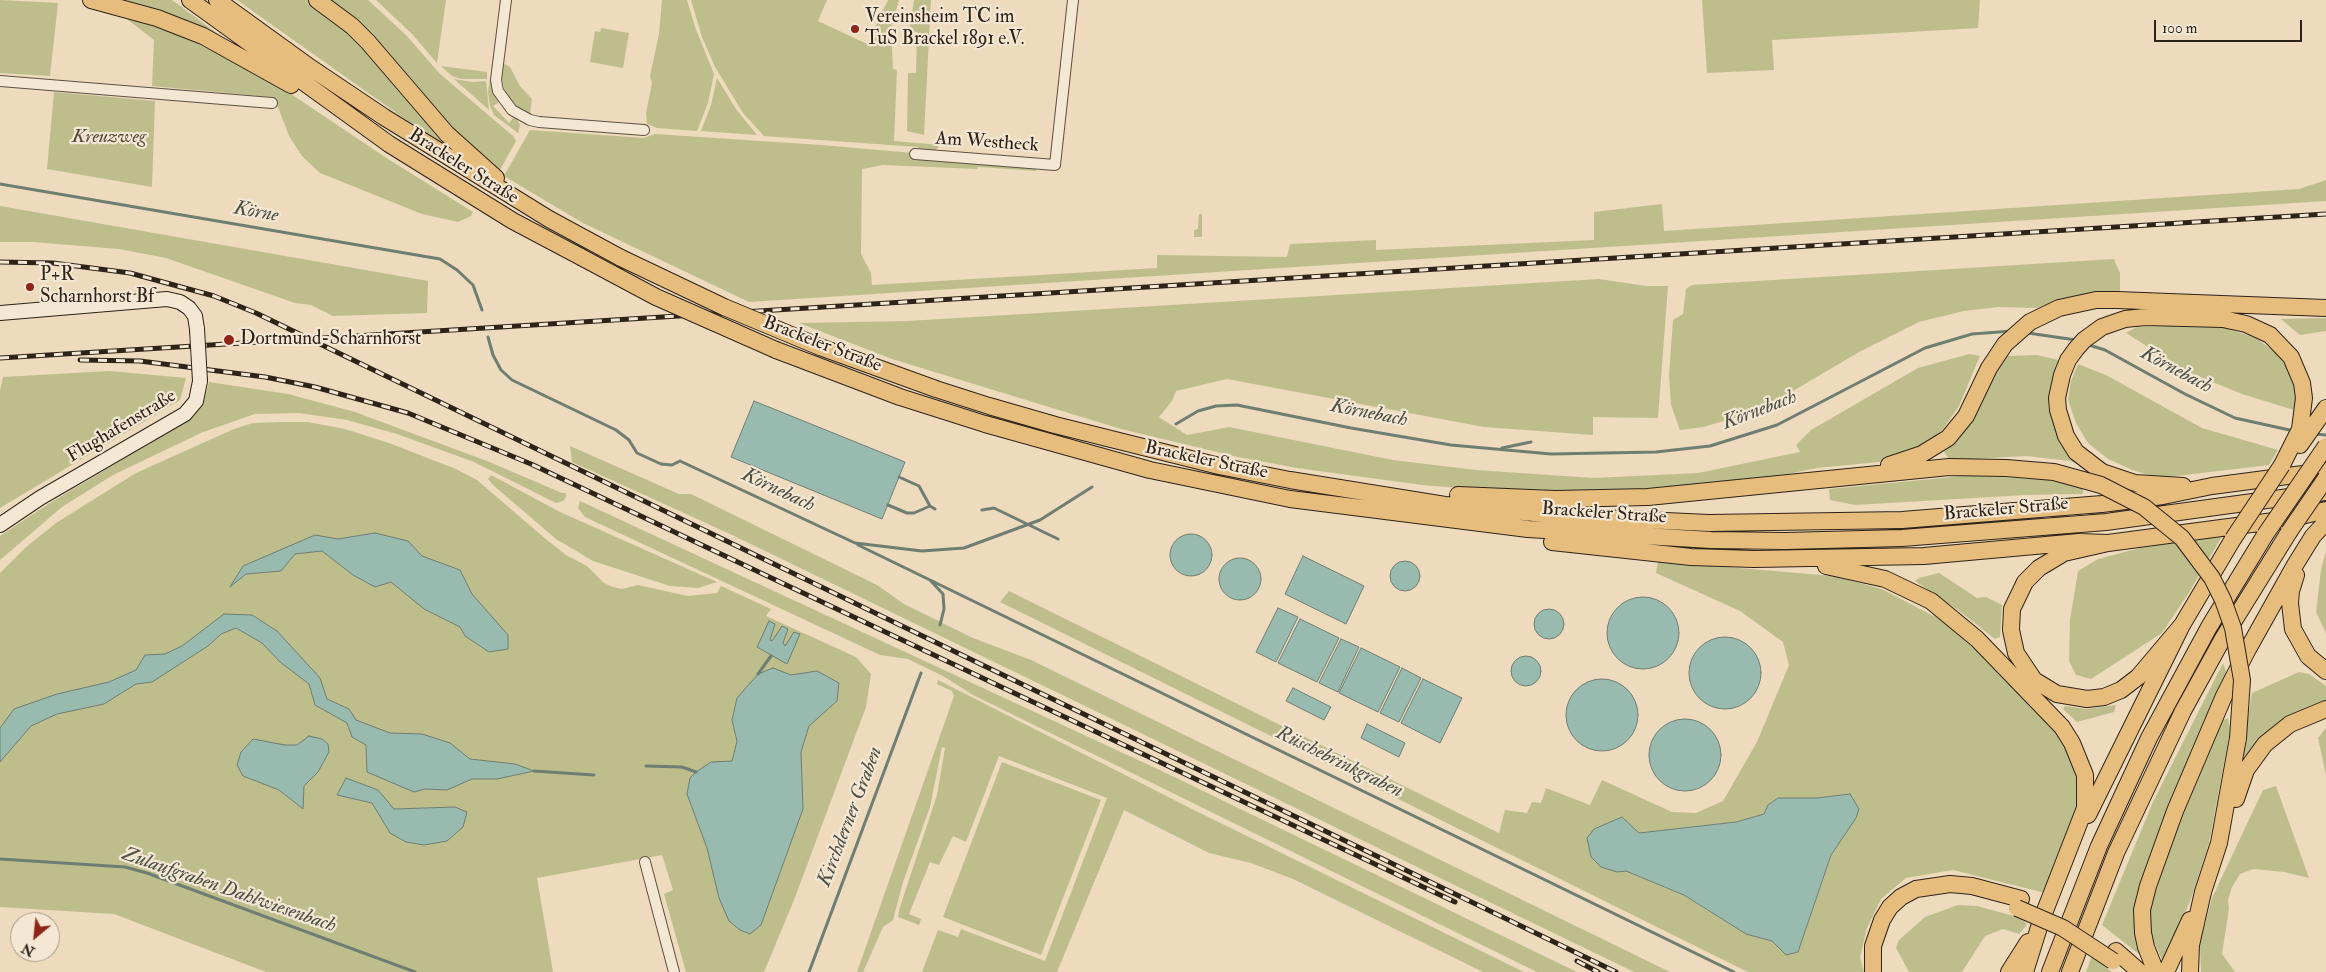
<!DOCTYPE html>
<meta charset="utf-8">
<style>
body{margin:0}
#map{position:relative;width:2326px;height:972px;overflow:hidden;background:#eedabc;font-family:"IM FELL Double Pica",serif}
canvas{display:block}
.north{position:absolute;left:10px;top:912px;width:50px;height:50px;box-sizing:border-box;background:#f4e7d3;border:1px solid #a49989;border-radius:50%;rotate:208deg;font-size:14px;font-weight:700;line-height:20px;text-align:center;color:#2d2319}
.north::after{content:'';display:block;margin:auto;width:18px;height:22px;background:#8f2418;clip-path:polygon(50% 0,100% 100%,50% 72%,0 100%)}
.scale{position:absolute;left:2154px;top:20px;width:148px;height:22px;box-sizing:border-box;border:2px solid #2d2319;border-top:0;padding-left:6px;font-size:15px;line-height:18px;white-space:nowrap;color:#2d2319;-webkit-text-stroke:4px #f4e7d3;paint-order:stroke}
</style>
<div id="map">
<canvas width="2326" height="972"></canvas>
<div class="north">N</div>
<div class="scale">100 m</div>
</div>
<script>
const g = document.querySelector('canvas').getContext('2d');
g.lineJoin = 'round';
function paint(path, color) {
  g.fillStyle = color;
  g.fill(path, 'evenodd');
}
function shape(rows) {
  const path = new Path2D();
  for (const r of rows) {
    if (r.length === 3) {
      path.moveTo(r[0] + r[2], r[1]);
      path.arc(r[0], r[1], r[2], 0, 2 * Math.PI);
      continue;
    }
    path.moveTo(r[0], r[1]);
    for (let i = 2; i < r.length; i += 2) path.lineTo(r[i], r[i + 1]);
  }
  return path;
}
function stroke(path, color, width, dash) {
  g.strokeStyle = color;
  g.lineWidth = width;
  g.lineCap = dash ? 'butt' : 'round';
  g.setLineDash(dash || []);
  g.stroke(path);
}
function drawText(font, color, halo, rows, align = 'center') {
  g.font = font + ' "IM FELL Double Pica",serif';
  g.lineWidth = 4.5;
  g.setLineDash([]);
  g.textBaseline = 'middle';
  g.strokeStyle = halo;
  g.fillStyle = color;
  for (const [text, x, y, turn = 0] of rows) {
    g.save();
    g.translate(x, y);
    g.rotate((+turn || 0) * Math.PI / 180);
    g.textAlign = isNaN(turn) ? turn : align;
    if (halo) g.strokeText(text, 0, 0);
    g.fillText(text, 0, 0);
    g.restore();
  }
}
const green = shape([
 [0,0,58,3,50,76,0,73],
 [111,0,172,0,225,39,225,40],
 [237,0,307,0,336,20,360,41,455,152,405,119],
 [328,0,368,0,406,35,440,74,513,136,516,141,500,170,505,174,530,130,644,138,655,134,821,145,913,153,913,159,1036,169,1036,171,978,167,977,169,883,165,862,169,861,254,871,273,872,285,1157,268,1157,255,1287,257,1290,244,1376,240,1376,250,1594,240,1594,212,1662,204,1664,231,2299,189,2326,180,2326,201,749,302,583,223,504,176,483,161],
 [376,0,446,0,437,63,412,34],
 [662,0,687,0,695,27,714,74,708,103,697,131,657,128,647,124,646,113,652,83,650,76,659,34],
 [691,0,827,0,818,21,867,44,888,0,899,0,891,27,893,69,897,70,894,141,940,145,935,151,918,151,918,147,764,136,743,113,715,67,702,37],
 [914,0,931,0,924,135,907,131,908,73,916,73,917,32,909,31],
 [1702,0,1980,0,1978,28,1772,40,1774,70,1707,73],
 [123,16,186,38,246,68,291,94,388,159,473,212,471,216,458,222,422,214,320,173,302,156,289,136,278,107,270,97,152,86,154,40],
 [601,28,629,33,623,68,590,62,595,31,600,32],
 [502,63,510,67,520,86,532,99,530,115,515,107,507,98,501,76],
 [441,66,487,72,487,79,461,79,452,76],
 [490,78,499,102,493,106,509,123,514,117,517,119,520,125,518,133,494,115,490,106,488,92],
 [717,78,736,109,757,135,701,131,711,105],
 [454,79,473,82,486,81,489,110],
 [54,92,155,101,152,187,47,169],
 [0,206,428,281,427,313,333,316,311,305,295,303,166,258,119,249,33,242,0,242],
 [1199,214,1202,214,1202,237,1194,237,1194,230,1198,229],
 [2114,259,2120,273,2120,292,2089,293,2067,298,2037,308,1998,307,1964,311,1919,322,1859,352,1788,394,1745,415,1703,427,1680,430,1671,405,1669,375,1673,320,1683,314,1686,289,1692,285],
 [1599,279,1646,286,1668,286,1658,418,1593,417,1593,435,1484,427,1227,379,1176,391,1172,401,1159,417,1187,435,1229,427,1393,460,1476,470,1594,478,1698,473,1800,452,1796,445,1811,430,1918,368,1969,354,1980,356,1959,406,1943,429,1926,446,1898,457,1879,462,1817,468,1764,479,1664,492,1495,491,1422,485,1297,468,1238,457,1121,429,892,359,799,323,908,321],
 [2326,318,2326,331,2300,335,2281,319],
 [2166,326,2222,327,2256,338,2276,353,2290,371,2296,392,2294,410,2242,394,2188,372,2126,333,2137,327],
 [2037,355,2058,360,2054,378,2085,467,2070,461,2026,456,1950,460,1944,452,1955,441,2006,356],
 [2078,364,2106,375,2202,428,2278,450,2269,465,2160,478,2135,471,2108,459,2088,443,2076,423,2068,400,2071,381],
 [109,371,186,378,180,400,0,508,0,391,3,377],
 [209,382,288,394,355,412,487,461,562,493,566,493,566,497,563,501,556,503,474,462,397,434,347,420,299,413,255,414,203,432,113,475,62,507,0,560,0,536,53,501,186,422,202,407],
 [281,422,308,422,345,429,389,443,456,469,477,480,547,540,566,555,587,566,604,583,613,587,622,589,638,585,688,596,717,593,721,586,771,609,766,616,856,657,871,674,866,707,794,900,764,972,686,972,664,894,673,890,662,855,537,878,553,972,266,972,114,914,0,907,0,573,26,547,56,523,136,473,234,429,253,423],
 [570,446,679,494,691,494,877,585,904,604,973,638,1031,660,1670,972,1634,972,730,534,572,462],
 [491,475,560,512,717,582,698,588,670,586,593,561,556,539,493,485,488,479],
 [1973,475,2061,481,2083,487,2083,494,2025,495,1855,505,1830,500,1829,489],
 [580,501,1166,773,1577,972,1537,972,973,695,943,676,908,659,880,655,585,517,578,508],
 [2223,535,2188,594,2162,633,2091,679,2076,675,2069,661,2070,620,2078,571,2098,559,2140,548],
 [2326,551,2326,633,2316,612,2321,570],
 [1658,561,1833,576,1882,589,1941,620,1993,665,2055,732,2067,747,2077,769,2079,810,2045,893,1953,870,1906,878,1881,899,1867,928,1860,957,1864,972,1748,972,1000,602,1009,591,1499,833,1505,810,1527,813,1532,802,1541,803,1546,788,1590,805,1602,780,1672,812,1696,813,1723,801,1757,742,1789,665,1783,642,1740,611,1656,573],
 [1850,794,1856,818,1831,855,1798,952,1786,955,1772,941,1746,934,1684,895,1626,871,1594,829,1621,817,1639,833,1736,822,1764,814,1768,805,1778,798,1817,798],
 [1939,573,1977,598,1986,597,2002,605,2000,637,1995,639,1958,610,1915,581,1919,578],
 [2223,663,2228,677,2136,923,2140,955,2102,925,2153,802],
 [2299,672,2309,674,2326,686,2326,702,2314,704,2292,715,2240,767,2252,693],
 [938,680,1196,811,1524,972,1483,972,1293,879,1251,863,1209,853,1124,810,1057,972,922,972,938,930,958,937,961,929,1045,961,1107,798,999,756,966,842,953,836,939,865,930,862,909,914,921,919,919,925,898,917,899,910,937,795,945,748,942,747,930,807,903,882,893,920,883,927,863,972,857,972,954,696,952,691,937,684],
 [2116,705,2114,712,2077,722,2063,709,2065,706,2086,709],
 [2228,718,2230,731,2209,843,2191,899,2163,962,2155,944,2152,943,2148,922,2151,902,2191,789,2221,721],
 [2326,728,2326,775,2318,738],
 [1002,762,1101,800,1041,955,943,917],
 [2276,786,2309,878,2284,872,2254,869,2240,874,2232,887,2228,900,2229,909,2222,954,2235,972,2201,972,2200,944,2212,898,2263,790],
 [1958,905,1977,906,2014,916,2024,921,2027,925,2019,934,2003,929,1985,936,1962,972,1909,972,1896,948,1899,940,1925,917],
 [2092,956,2112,972,2086,972]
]);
const water = shape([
 [754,401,905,462,882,519,731,457,754,401],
 [375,533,408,541,422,556,460,570,472,594,508,635,508,649,489,652,465,636,460,627,424,609,391,582,375,587,353,575,322,551,295,554,281,571,246,574,230,587,243,566,315,535,338,539,375,533],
 [1191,555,21],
 [1303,556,1364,586,1346,624,1285,594,1303,556],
 [1240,579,21],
 [1405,576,15],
 [1643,633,36],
 [1278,608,1298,617,1276,662,1256,652,1278,608],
 [1549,624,15],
 [224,614,252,615,277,631,320,678,327,699,349,709,356,720,390,733,422,734,450,743,470,759,515,764,534,771,497,779,472,779,447,790,425,789,414,792,367,772,366,745,352,737,347,723,315,705,309,684,280,662,262,643,236,628,221,634,208,646,152,682,136,684,104,704,57,714,31,726,0,762,0,728,14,709,57,694,109,682,136,670,145,655,165,654,182,646,224,614],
 [1300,619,1339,638,1317,682,1278,663,1300,619],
 [769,621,775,624,770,640,772,641,782,626,788,629,783,643,785,646,794,632,800,634,787,664,757,647,769,621],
 [1725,673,36],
 [1341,639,1359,647,1338,692,1319,683,1341,639],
 [1361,648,1400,667,1378,712,1339,693,1361,648],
 [1526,671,15],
 [773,668,791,675,817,671,839,683,837,701,809,726,801,752,803,809,761,925,750,934,740,930,729,921,719,898,707,848,687,794,690,778,696,772,711,762,732,761,737,741,732,720,737,698,758,674,773,668],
 [1402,668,1421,678,1399,722,1380,713,1402,668],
 [1423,679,1462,698,1440,743,1401,723,1423,679],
 [1602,715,36],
 [1293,688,1331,707,1324,720,1286,701,1293,688],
 [1685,755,36],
 [1367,724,1405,743,1399,757,1361,738,1367,724],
 [309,736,322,739,328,744,329,752,318,772,304,786,303,809,279,790,243,776,237,765,241,752,253,739,285,745,297,745,309,736],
 [346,778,378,790,394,809,455,807,467,812,463,827,447,841,424,845,406,842,390,833,372,803,337,795,346,778],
 [1850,794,1859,809,1856,818,1831,855,1798,952,1786,955,1772,941,1746,934,1684,895,1626,871,1617,872,1601,867,1591,857,1587,838,1594,829,1622,817,1639,833,1736,822,1764,814,1768,805,1778,798,1817,798,1850,794]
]);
const stream = shape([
 [0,184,440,259,457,270,473,285,482,310],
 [2028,333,2076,340],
 [488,337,493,355,501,370,512,380,616,430,629,440,637,453,661,464,672,465,680,461,855,543,922,551,964,548,1040,520,1092,487],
 [2089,345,2105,350,2185,394,2235,418,2294,431],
 [1176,424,1198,411,1216,406,1237,405,1351,428,1451,445,1551,454,1656,452,1710,446,1777,425,1925,348,1972,334,2012,331],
 [2315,434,2326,435],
 [1502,448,1531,442],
 [899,477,919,486,930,506,935,509],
 [888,505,907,513,914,513,930,506],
 [982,510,994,508,1058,539],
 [858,545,930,580,943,594,944,609,940,625],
 [930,580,1734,972],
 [758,674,771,656],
 [646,766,682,767,696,772],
 [534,771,594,775],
 [0,859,125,867,147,873,415,972],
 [809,972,921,673]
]);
const minor = shape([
 [506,0,496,80,498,91,512,110,530,120,539,122,644,130],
 [0,81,272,103],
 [915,154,1055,165,1073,0],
 [645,862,674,972]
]);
const secondary = shape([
 [0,313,167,299,180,302,189,308,195,316,197,329],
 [0,525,40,498,185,414,196,401,200,381]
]);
const trunk = shape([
 [91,0,157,18,203,36,291,85],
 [190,0,389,144,513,221,581,257],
 [217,0,311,68,384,117,549,219,621,258],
 [317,0,352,26,368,42,447,134,496,178],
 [820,347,936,389,989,406,1055,425,1219,466,1290,480,1445,505,1579,517,1709,523,1902,520,2102,504,2163,496,2212,486,2326,471],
 [776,350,900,397,985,424,1150,470,1290,499,1528,529,1711,540,1785,541,1902,538,2106,522,2326,492],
 [2300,445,2326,408],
 [1889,465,1922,454,1948,438,1966,416,1989,368,2005,344,2030,322,2059,308,2096,300,2117,300,2326,308],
 [2183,486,2135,483,2102,472,2076,452,2066,436,2058,410,2057,398,2062,375,2068,360,2076,349,2084,340,2102,327,2125,319,2145,317,2223,319,2246,324,2270,335,2291,357,2302,383,2304,398,2300,429,2282,465],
 [1458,495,1555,499,1648,497,1949,467,2006,468],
 [1552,542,1691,557,1754,559,1924,556,2079,542,2108,543],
 [1826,566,1885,579,1931,601,1977,639,2062,727,2072,743,2085,775,2085,808,2041,921,2025,972],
 [2296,575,2291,591,2290,603,2293,629,2308,656,2326,671],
 [2182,625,2138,677,2121,690,2104,697,2087,699,2057,694,2034,680,2016,653,2011,630,2012,609,2025,582,2039,568,2064,553,2108,543,2289,519,2326,510],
 [2236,799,2246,770,2265,744,2290,724,2326,709],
 [2088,815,2182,625,2233,539],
 [2116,951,2140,972],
 [1873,972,1873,946,1882,920,1890,907,1901,897,1916,889,1950,884,1972,886,2021,899],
 [2009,972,2028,942],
 [2050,972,2099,846,2149,738,2209,627,2265,535],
 [2070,972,2116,853,2183,711,2222,640,2289,532],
 [2156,972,2146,947,2143,933,2142,910,2148,886,2175,811,2224,696,2248,649,2295,565,2313,536,2326,522],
 [2166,972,2190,920],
 [2190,972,2191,945,2203,892,2219,843,2238,738]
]);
const rail = shape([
 [0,262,53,263,130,273,214,296,256,313,1616,972],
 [0,358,2326,214],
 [80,360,140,361,265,377,315,387,408,413,531,464,1455,902],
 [1577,961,1598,972]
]);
const secondaryBridge = shape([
 [197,329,200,381]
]);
const trunkBridge = shape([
 [581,257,656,297,776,350],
 [621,258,724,307,820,347],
 [2006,468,2054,472,2101,485,2144,507,2182,538,2212,578,2223,600,2233,628,2242,680,2238,738],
 [2289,532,2326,478],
 [2265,535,2326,446],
 [2233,539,2282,465],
 [2017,908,2063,928,2113,961]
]);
const markers = [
 [855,29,5,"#8f2418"],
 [30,287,5,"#8f2418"],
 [229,340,6,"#8f2418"]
];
const poiNames = [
 ["Vereinsheim TC im",865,18],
 ["TuS Brackel 1891 e.V.",865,40],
 ["P+R",40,276],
 ["Scharnhorst Bf",40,298],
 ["Dortmund-Scharnhorst",240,340]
];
const parkNames = [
 ["Kreuzweg",109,138]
];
const streetNames = [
 ["Am Westheck",987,143,4],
 ["Brackeler Straße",463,167,32],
 ["Brackeler Straße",822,345,21],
 ["Flughafenstraße",122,427,-31],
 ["Brackeler Straße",1206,461,12],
 ["Brackeler Straße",2006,510,-5],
 ["Brackeler Straße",1604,514,4]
];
const waterNames = [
 ["Körne",256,213,10],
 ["Körnebach",2176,371,28],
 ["Körnebach",1760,411,-21],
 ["Körnebach",1369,414,11],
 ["Körnebach",778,491,25],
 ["Rüschebrinkgraben",1339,763,26],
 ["Kirchderner Graben",851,817,-69],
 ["Zulaufgraben Dahlwiesenbach",229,891,19]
];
paint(green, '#bebe8d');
paint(water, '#99bbaf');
stroke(water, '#6e7e73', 1);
stroke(stream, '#6e7e73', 3);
stroke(minor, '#5d5142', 12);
stroke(secondary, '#2d2319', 16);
stroke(trunk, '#2d2319', 18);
stroke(minor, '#f4e7d3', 10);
stroke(secondary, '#f4e7d3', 14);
stroke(trunk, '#e7bd7e', 16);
stroke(rail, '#2d2319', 5);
stroke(rail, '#f4e7d3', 3, [9]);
stroke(secondaryBridge, '#2d2319', 16, []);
stroke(trunkBridge, '#2d2319', 18, []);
stroke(secondaryBridge, '#f4e7d3', 14);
stroke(trunkBridge, '#e7bd7e', 16);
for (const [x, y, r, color] of markers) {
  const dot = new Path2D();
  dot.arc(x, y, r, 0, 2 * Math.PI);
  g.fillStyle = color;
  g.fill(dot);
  stroke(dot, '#f4e7d3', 2);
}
drawText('19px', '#2d2319', '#f4e7d3', poiNames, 'left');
drawText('italic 19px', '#514a36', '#f4e7d3', parkNames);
drawText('19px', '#2d2319', '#f4e7d3', streetNames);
drawText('italic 20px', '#4d5146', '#f4e7d3', waterNames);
</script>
